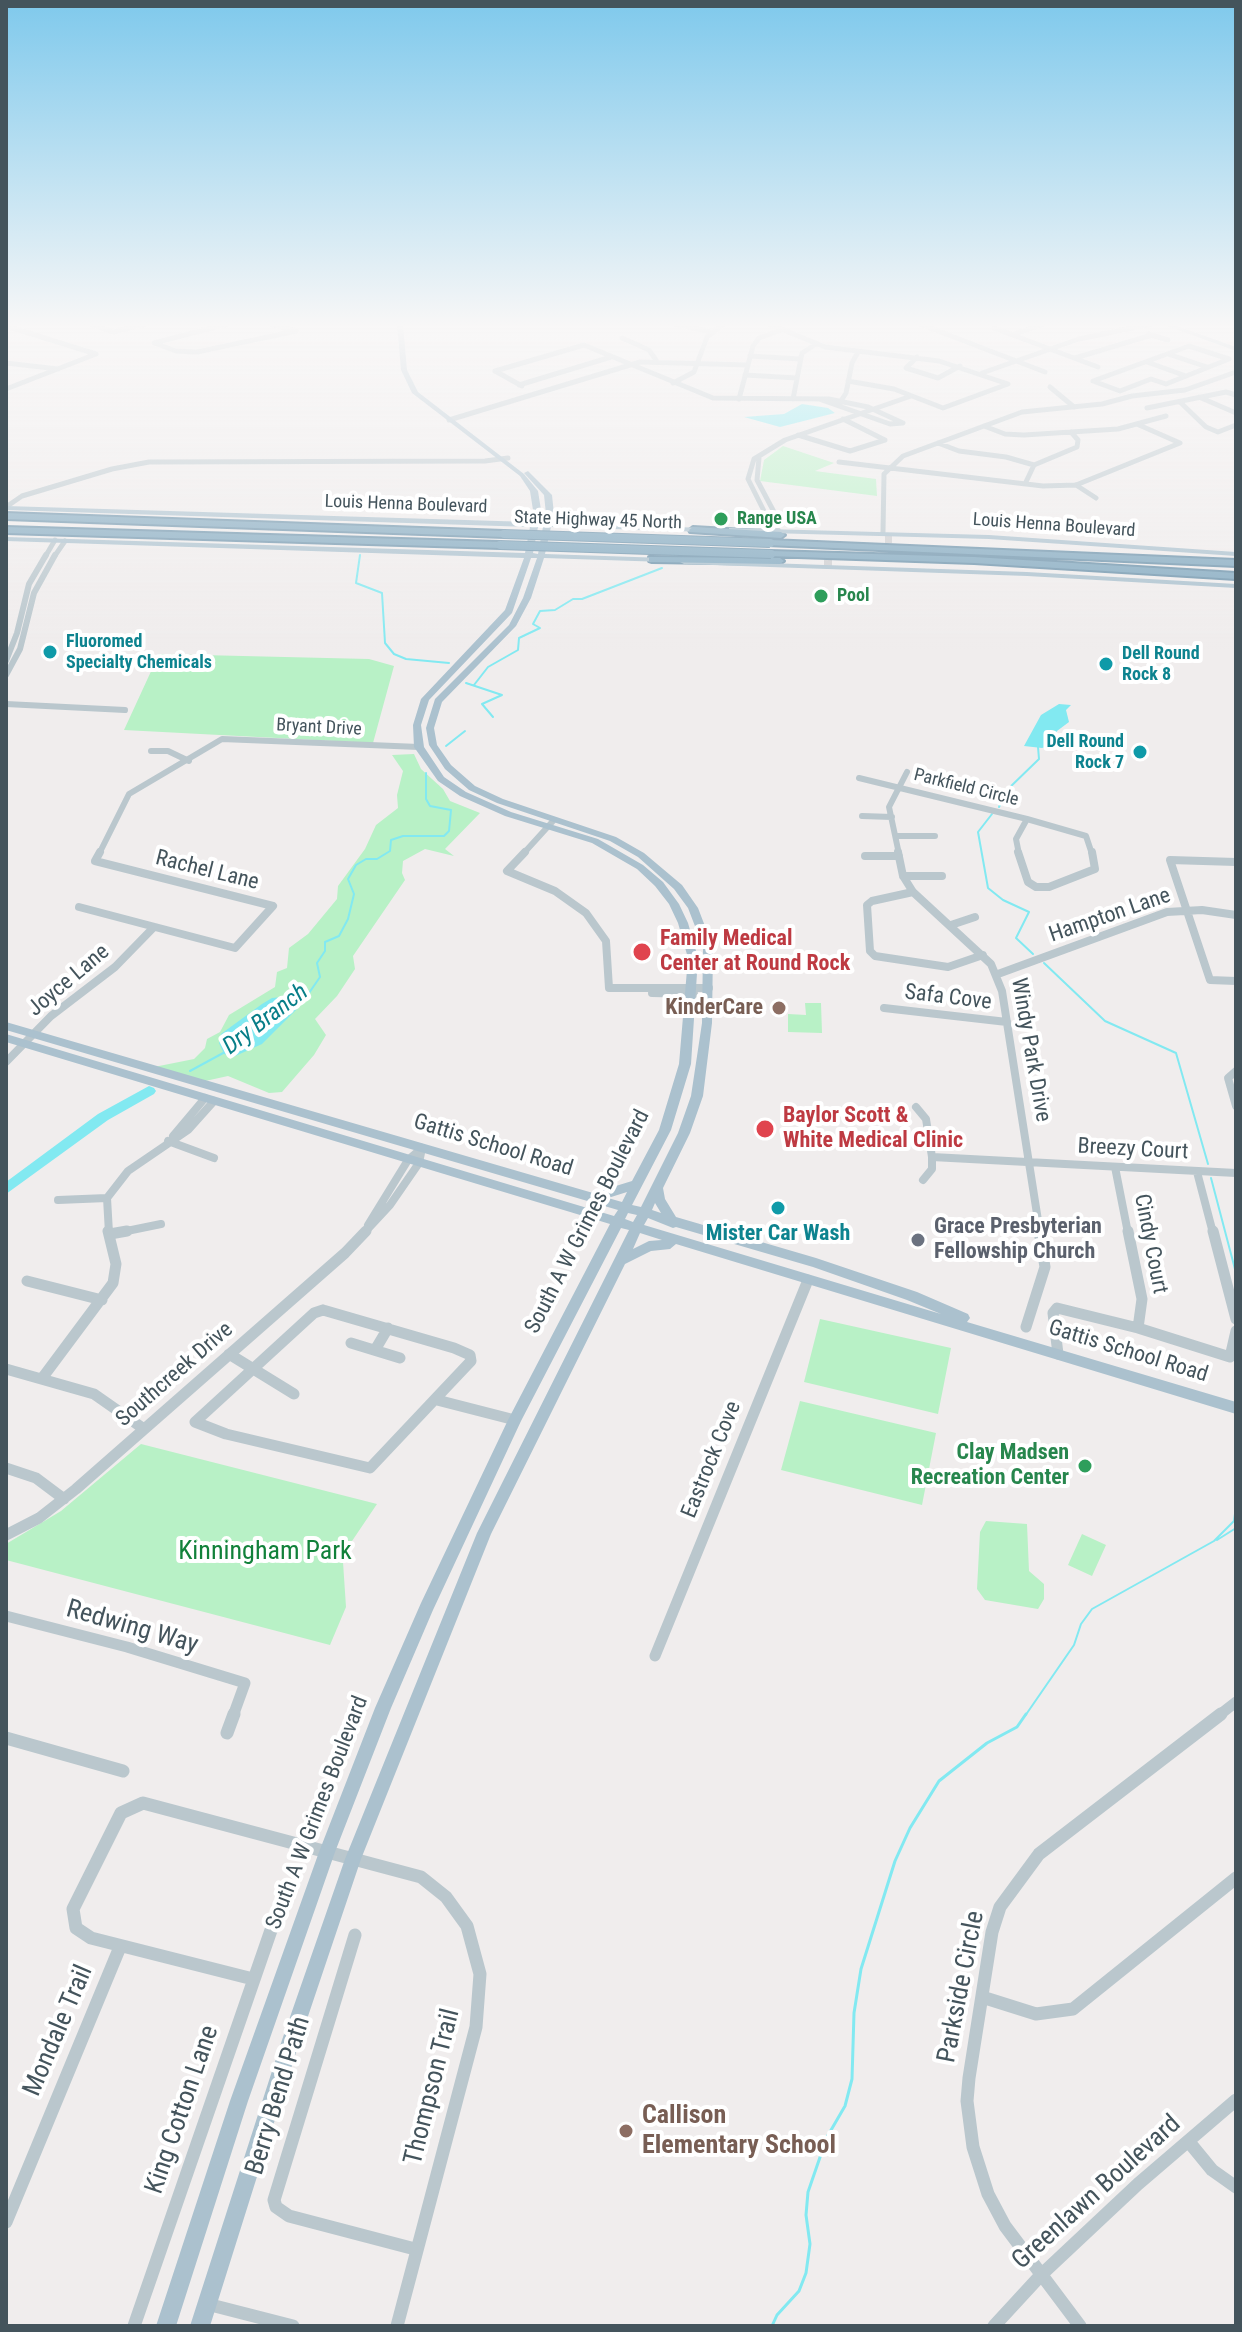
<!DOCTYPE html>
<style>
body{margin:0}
#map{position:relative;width:1242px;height:2332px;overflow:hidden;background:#f0eded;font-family:"Roboto Condensed",sans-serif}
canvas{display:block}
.frame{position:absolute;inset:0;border:8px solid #44545c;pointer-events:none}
</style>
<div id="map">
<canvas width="1242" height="2332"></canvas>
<div class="frame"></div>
</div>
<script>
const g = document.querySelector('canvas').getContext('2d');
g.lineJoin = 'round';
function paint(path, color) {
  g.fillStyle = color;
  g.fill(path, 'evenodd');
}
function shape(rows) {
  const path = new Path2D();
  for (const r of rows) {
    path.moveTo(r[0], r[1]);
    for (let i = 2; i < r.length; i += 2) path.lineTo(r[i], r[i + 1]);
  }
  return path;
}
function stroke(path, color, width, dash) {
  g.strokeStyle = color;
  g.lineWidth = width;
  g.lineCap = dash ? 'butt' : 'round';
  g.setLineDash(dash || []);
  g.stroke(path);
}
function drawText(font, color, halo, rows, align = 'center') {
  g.font = font + ' "Roboto Condensed",sans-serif';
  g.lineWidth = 8;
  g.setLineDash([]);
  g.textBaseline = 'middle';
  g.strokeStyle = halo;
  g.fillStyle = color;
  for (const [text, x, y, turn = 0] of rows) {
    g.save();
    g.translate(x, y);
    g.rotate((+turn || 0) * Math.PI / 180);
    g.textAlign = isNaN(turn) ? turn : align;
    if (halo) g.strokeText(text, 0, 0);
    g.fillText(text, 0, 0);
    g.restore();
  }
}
const green = shape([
 [783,446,834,463,815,471,876,479,877,496,760,481,764,460],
 [159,654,369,659,394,666,373,743,124,730],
 [414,754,421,769,443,789,450,801,480,813,445,849,454,856,425,849,403,861,402,873,405,880,353,956,355,969,337,996,315,1019,326,1035,314,1055,282,1092,269,1093,228,1076,196,1083,182,1081,161,1075,149,1068,194,1059,205,1048,207,1039,220,1032,229,1015,275,987,277,972,287,968,289,948,308,934,337,899,338,886,365,849,376,825,398,808,397,795,403,771,392,755],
 [805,1003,821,1003,822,1033,788,1032,788,1014,806,1015],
 [820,1319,951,1348,938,1414,804,1382],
 [800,1401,936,1433,922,1505,781,1470],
 [141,1444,377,1504,350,1544,343,1562,346,1607,330,1645,6,1560,6,1544,61,1511],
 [986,1521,1027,1524,1029,1571,1044,1584,1044,1599,1038,1609,985,1600,977,1589,980,1532],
 [1082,1534,1106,1545,1092,1576,1068,1565]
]);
const water = shape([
 [802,404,828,408,835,413,780,427,744,417,784,414],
 [1059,704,1071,705,1066,710,1069,722,1057,731,1056,744,1042,748,1024,746,1041,715],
 [292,996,300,999,298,1008,262,1044,233,1057,224,1054,219,1043,221,1034,262,1004,272,998]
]);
const streamFar1 = shape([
 [360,555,356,583,382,593,385,643,394,654,406,659,449,663],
 [466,683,502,695,482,704,493,717],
 [474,685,488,667,518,650,519,638,540,628,533,624,540,611,555,610,573,599,582,599,662,568],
 [446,746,465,731],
 [999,807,1007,790,1039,759,1038,747],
 [992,814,978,832,988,888,1003,900,1029,912,1016,938,1033,954],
 [1044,963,1105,1021,1176,1053,1208,1164],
 [299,999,309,993,320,977,317,963,325,951,325,942,339,936,348,919,354,894,348,879,356,865,366,859,377,859,390,851,391,840,403,836,444,836,449,831,451,810,430,806,426,799,426,773],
 [190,1071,225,1052],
 [1211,1178,1236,1273],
 [1236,1456,1236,1482],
 [1217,1540,1236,1528],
 [1025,1716,1074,1645,1081,1624,1092,1609,1214,1541,1234,1521,1236,1507]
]);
const stream = shape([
 [772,2326,777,2315,799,2291,806,2273,810,2244,806,2215,808,2192,827,2137,845,2106,852,2079,854,2013,861,1969,895,1861,910,1828,939,1781,987,1743,1017,1727,1026,1714]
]);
const river = shape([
 [149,1086,154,1088,156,1091,154,1094,108,1120,6,1194,6,1182,98,1114,149,1086]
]);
const highwayTunnelFar1 = shape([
 [885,539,892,539]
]);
const highwayTunnel = shape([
 [824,562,832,562]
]);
const minorFar4 = shape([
 [91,324,113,332,145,324],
 [227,324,154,343,176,351,197,352,296,331],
 [271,324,296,331],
 [675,324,711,332],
 [769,324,825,347,939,361,1008,384,943,408,894,389,848,381],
 [920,324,1045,372],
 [6,326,96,354],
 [994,328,1098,367],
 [1148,334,1168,340],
 [1012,335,1043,324],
 [622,338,649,350,656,360],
 [1189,346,1229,359,1166,384,1151,379,1120,391,1093,381,1189,346],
 [1168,354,1207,367],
 [750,356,800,359],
 [917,357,906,368,938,378,960,366],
 [1075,358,1152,335],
 [1147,362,1186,376],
 [6,363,58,369],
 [495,371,584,345,713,398,829,399,868,407,903,423,890,424,819,399],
 [495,371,522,386],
 [982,373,1079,339,1151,324],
 [745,375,797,378],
 [673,383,694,372,707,337,724,324],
 [519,385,611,357],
 [1050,387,1074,407],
 [6,389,96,354],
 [1199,397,1236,413],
 [739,399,753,346,759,338,781,330],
 [793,399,802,353,816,344],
 [1180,402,1206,427,1218,432,1236,425],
 [839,404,846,393,852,363,858,352],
 [1147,408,1226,392,1236,395],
 [449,420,640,362,748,365],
 [984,426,1005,434,1024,435,1118,429,1166,416],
 [798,435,850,451,885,440,843,419],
 [938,443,959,451,1006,457,1034,465],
 [759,458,757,480,774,512,771,526,778,530],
 [839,462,1043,486,1076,485,1180,443,1139,425],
 [1025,484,1034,465,1077,447,1078,440,1071,432],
 [1076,485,1096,498],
 [6,507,22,496,112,469,149,462,485,461,508,458],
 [758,530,764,511,748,479,754,459,785,440,911,396],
 [883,532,884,474,903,456,1022,412,1102,404,1132,396,1185,390,1236,372],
 [45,557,55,540],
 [54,557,65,541]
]);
const minorFar3 = shape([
 [6,661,17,633,29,584,46,555],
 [6,675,20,649,34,593,55,555],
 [6,704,125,710],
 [151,751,168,751,189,761],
 [859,778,1027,819],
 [862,816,892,817],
 [896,836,935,836],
 [99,854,129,794,222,739,419,747],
 [523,854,553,821],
 [899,854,889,807,907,772],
 [1019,854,1016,839,1027,819,1086,836,1092,854]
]);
const minorFar2 = shape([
 [525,852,507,871,555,891,586,913,606,941,609,988,709,988],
 [898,852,903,876,913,892,991,964,1002,991,1040,1233],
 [1018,852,1028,882,1036,887,1049,887,1095,869,1092,852],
 [865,856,899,856],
 [1236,862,1170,860,1210,980,1236,981],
 [903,876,942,876],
 [913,892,872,901,867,905,870,951,875,956,948,967,983,955],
 [79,907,235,948,273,906,95,861,100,852],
 [951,925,975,917],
 [998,974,1167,912,1202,910,1236,915],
 [652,993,694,994],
 [884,1008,1007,1022],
 [6,1062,51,1016,115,967,154,927],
 [1236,1071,1228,1078,1236,1106],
 [916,1107,926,1119,932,1157,932,1169,923,1180],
 [173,1136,205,1098],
 [168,1141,214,1158],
 [932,1157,1236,1173],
 [1115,1167,1128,1233],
 [1197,1172,1213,1233],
 [58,1200,107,1198],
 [368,1225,408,1160,422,1148],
 [109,1233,107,1198,128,1171,188,1130,214,1101],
 [117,1233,161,1224],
 [364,1233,390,1205,419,1163,422,1148]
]);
const minorFar1 = shape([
 [1128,1231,1142,1299,1138,1328],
 [1213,1231,1236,1319],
 [110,1234,127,1231],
 [27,1281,102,1300],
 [323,1310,454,1348,470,1355,471,1361,370,1468,226,1434,195,1422,314,1313,323,1310],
 [1026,1327,1045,1267,1039,1231],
 [351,1343,400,1358],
 [375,1350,388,1328],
 [229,1354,294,1394],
 [1058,1354,1053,1313,1057,1308,1138,1328,1230,1357,1236,1331],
 [6,1369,94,1394,144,1429],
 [43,1377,113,1283,116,1264,108,1231],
 [437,1400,515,1420],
 [6,1468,36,1478,64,1499],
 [6,1535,39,1518,76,1489,345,1253,366,1231],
 [6,1616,127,1647,245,1683,233,1716],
 [655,1656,808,1280],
 [1218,1716,1236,1702]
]);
const minor = shape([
 [227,1733,234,1714],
 [6,1738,123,1771],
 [355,1935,274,2200,276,2207,289,2216,415,2249],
 [253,1979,91,1938,76,1928,73,1909,121,1813,143,1803,421,1877,446,1897,467,1926,480,1974,476,2027,397,2326],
 [982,1997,1036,2014,1073,2009,1236,1878],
 [1189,2142,1212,2170,1236,2187],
 [6,2222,120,1947],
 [207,2304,293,2326],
 [134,2326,278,1910],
 [994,2326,1041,2275,1138,2184,1236,2100],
 [1080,2326,1005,2226,988,2194,973,2147,967,2101,969,2078,992,1932,1000,1907,1039,1854,1221,1714]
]);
const major = shape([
 [397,324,403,324,407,370,418,392,524,474,538,491,541,510,539,523,544,523,546,514,544,495,524,473,528,471,552,495,554,514,552,523,706,528,710,530,706,532,551,527,545,554,665,558,669,560,665,562,544,558,531,598,516,626,442,702,434,728,437,745,451,765,475,786,503,799,616,837,644,853,682,885,698,908,713,947,712,1023,703,1096,690,1133,663,1188,665,1199,676,1217,816,1258,917,1292,968,1314,970,1318,967,1322,1236,1402,1236,1414,676,1244,670,1249,651,1251,625,1264,491,1534,361,1859,300,2040,210,2326,190,2326,282,2040,345,1859,477,1533,629,1230,621,1228,521,1421,433,1610,391,1708,335,1852,248,2101,176,2326,156,2326,230,2101,319,1852,375,1708,421,1603,508,1420,610,1224,6,1042,6,1034,614,1216,618,1210,6,1030,6,1022,593,1193,632,1181,659,1130,679,1064,688,958,678,923,669,904,655,886,637,869,592,843,505,816,460,796,438,781,414,747,413,725,421,699,505,610,524,558,6,541,6,537,525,553,530,527,6,510,6,506,531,522,533,510,530,491,520,476,412,393,401,370,397,324],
 [538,527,543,527,538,554,533,553,538,527],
 [531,558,537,558,523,598,509,625,435,699,426,728,429,745,445,769,469,790,497,803,610,841,638,857,674,889,688,908,703,947,702,1023,691,1096,678,1133,641,1207,632,1205,671,1130,691,1064,698,958,688,923,679,904,663,882,643,865,598,839,511,812,466,792,444,777,424,747,421,725,429,700,512,613,531,558],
 [627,1192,622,1202,608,1198,627,1192],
 [655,1203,661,1213,652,1210,655,1203],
 [628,1213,637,1215,633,1222,625,1219,628,1213],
 [648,1218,673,1228,676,1227,813,1267,907,1300,941,1314,644,1225,648,1218],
 [640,1233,662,1240,649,1241,633,1249,640,1233],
 [1162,324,1171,324,1236,347,1236,351,1162,324],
 [729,528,989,535,1236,552,1236,556,989,539,732,532,729,532,729,528],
 [681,560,1027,572,1236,584,1236,588,1027,576,684,564,680,562,681,560]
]);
const highway = shape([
 [6,513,504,531,508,534,504,537,6,519,6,513],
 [6,527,500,542,504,545,500,548,6,533,6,527],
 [693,527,781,532,785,535,781,538,690,532,689,530,693,527],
 [770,540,1236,560,1236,566,767,545,767,541,770,540],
 [771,551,974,557,1236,573,1236,579,974,563,768,556,767,554,771,551],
 [649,557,780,558,784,561,780,564,652,562,649,561,649,557]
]);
const highwayBridge = shape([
 [504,534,770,543],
 [500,545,771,554]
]);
const markers = [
 [721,519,8,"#2e9e5b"],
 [821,596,8,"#2e9e5b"],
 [50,652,8,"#0f9aa8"],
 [1106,664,8,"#0f9aa8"],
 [1140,752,8,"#0f9aa8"],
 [642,952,10,"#e0444e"],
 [779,1008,8,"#8d6e63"],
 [765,1129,10,"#e0444e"],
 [778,1208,8,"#0f9aa8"],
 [918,1240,8,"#6b7280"],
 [1085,1466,8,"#2e9e5b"],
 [626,2131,8,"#8d6e63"]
];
const farStreetnames = [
 ["Louis Henna Boulevard",406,505,2],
 ["State Highway 45 North",598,521,2],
 ["Louis Henna Boulevard",1054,526,4],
 ["Bryant Drive",319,728,3],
 ["Parkfield Circle",966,788,14]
];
const farLeisurenames = [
 ["Range USA",737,519],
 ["Pool",837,596]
];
const farCulturenames = [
 ["Fluoromed",66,642],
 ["Specialty Chemicals",66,663],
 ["Dell Round",1122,654],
 ["Rock 8",1122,675],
 ["Dell Round",1124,742,"right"],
 ["Rock 7",1124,763,"right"]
];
const streetNames = [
 ["Rachel Lane",207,871,14],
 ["Hampton Lane",1110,916,-19],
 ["Joyce Lane",69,981,-40],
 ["Safa Cove",948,998,7],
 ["Windy Park Drive",1030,1050,80],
 ["Gattis School Road",493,1146,17],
 ["Breezy Court",1133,1150,3],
 ["South A W Grimes Boulevard",588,1222,-63],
 ["Cindy Court",1150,1244,79],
 ["Gattis School Road",1128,1352,17],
 ["Southcreek Drive",175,1375,-41],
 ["Eastrock Cove",712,1460,-68],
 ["South A W Grimes Boulevard",318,1813,-69]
];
const healthNames = [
 ["Family Medical",660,939],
 ["Center at Round Rock",660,964],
 ["Baylor Scott &",783,1116],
 ["White Medical Clinic",783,1141]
];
const educationNames = [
 ["KinderCare",763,1008]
];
const worshipNames = [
 ["Grace Presbyterian",934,1227],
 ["Fellowship Church",934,1252]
];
const cultureNames = [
 ["Mister Car Wash",778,1234]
];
const leisureNames = [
 ["Clay Madsen",1069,1453],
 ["Recreation Center",1069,1478]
];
const waterNames = [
 ["Dry Branch",266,1020,-37]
];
const nearParknames = [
 ["Kinningham Park",265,1552]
];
const nearStreetnames = [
 ["Redwing Way",132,1628,16],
 ["Parkside Circle",962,1987,-79],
 ["Mondale Trail",59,2031,-67],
 ["Thompson Trail",433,2087,-76],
 ["Berry Bend Path",279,2096,-73],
 ["King Cotton Lane",183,2110,-71],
 ["Greenlawn Boulevard",1097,2193,-42]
];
const nearEducationnames = [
 ["Callison",642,2116],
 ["Elementary School",642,2146]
];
paint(green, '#b8f1c6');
paint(water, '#82e9f1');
stroke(streamFar1, '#82e9f1', 2);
stroke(stream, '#82e9f1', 3);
paint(river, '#82e9f1');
stroke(highwayTunnelFar1, '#ceced0', 8, [8, 4]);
stroke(highwayTunnel, '#ceced0', 10, [10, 5]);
stroke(highway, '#6d93ab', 4);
stroke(minorFar4, '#bac7cd', 5);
stroke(minorFar3, '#bac7cd', 6);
stroke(minorFar2, '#bac7cd', 8);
stroke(minorFar1, '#bac7cd', 11);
stroke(minor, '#bac7cd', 13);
paint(major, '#abc1ce');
paint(highway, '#81a8bf');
stroke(highwayBridge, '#6d93ab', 10, []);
stroke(highwayBridge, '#81a8bf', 8);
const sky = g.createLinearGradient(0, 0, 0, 651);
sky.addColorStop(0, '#7fc9ec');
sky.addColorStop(0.5, '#f8f7f7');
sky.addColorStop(1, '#f8f7f700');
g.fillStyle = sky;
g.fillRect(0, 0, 1242, 651);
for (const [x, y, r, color] of markers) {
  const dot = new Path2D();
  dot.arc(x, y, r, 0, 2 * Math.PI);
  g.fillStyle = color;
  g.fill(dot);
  stroke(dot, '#fff', 3);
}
drawText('18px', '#44545c', '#fff', farStreetnames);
drawText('bold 18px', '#27864d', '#fff', farLeisurenames, 'left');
drawText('bold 18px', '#0d838f', '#fff', farCulturenames, 'left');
drawText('22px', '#44545c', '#fff', streetNames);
drawText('bold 22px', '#be3a42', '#fff', healthNames, 'left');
drawText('bold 22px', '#785e54', '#fff', educationNames, 'right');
drawText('bold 22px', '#5b616d', '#fff', worshipNames, 'left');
drawText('bold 22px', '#0d838f', '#fff', cultureNames);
drawText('bold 22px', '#27864d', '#fff', leisureNames, 'right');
drawText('italic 24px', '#077e88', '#fff', waterNames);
drawText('26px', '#11813a', '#fff', nearParknames);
drawText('26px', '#44545c', '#fff', nearStreetnames);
drawText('bold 26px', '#785e54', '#fff', nearEducationnames, 'left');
</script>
